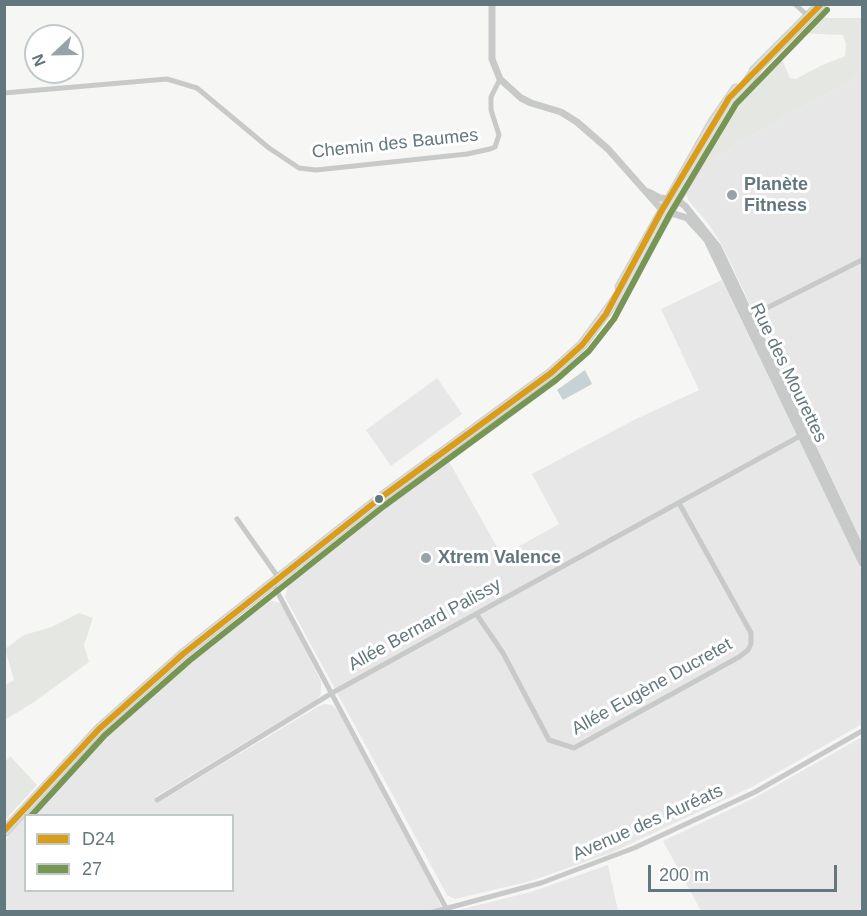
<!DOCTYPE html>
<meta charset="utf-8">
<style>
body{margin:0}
#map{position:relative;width:867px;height:916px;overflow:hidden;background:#f6f6f5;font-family:Helvetica,sans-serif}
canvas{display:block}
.frame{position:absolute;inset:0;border:6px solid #63777e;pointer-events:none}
.legend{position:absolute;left:24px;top:814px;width:210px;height:78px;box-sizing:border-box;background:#fff;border:2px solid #c1c9cb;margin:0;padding:8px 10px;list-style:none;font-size:18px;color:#63777e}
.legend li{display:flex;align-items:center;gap:12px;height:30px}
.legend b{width:30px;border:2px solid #c1c9cb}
.north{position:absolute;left:24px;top:24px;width:60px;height:60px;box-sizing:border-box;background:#fff;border:2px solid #c1c9cb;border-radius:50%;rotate:248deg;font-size:16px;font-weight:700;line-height:24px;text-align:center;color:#63777e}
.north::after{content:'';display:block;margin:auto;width:21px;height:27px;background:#96a3a8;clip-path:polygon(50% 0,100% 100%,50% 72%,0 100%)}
.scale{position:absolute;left:648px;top:865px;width:189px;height:27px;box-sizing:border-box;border:3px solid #63777e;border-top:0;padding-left:8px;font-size:18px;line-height:21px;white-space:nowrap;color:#63777e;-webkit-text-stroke:4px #fff;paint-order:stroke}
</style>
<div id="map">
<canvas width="867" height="916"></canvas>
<div class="frame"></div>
<ul class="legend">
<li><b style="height:8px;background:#d99d19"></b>D24</li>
<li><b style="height:8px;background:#789653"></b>27</li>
</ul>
<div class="north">N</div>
<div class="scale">200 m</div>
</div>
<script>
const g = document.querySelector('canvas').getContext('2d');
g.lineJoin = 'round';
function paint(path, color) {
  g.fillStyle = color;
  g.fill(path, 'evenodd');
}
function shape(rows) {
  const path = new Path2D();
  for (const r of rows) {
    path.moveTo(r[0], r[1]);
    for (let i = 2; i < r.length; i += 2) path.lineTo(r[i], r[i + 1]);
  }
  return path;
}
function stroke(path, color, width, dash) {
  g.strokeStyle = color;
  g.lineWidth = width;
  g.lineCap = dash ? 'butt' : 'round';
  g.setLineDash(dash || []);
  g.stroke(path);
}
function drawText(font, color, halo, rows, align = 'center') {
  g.font = font + ' Helvetica,sans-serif';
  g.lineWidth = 6;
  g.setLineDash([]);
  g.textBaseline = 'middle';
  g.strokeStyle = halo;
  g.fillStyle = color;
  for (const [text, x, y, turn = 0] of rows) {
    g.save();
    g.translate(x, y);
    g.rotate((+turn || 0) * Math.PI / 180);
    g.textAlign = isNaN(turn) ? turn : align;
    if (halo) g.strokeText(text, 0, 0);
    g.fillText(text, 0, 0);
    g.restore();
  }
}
const built = shape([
 [862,74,862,542,722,245,707,222,688,200,686,193,700,169,742,141],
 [722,280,862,571,862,724,754,786,613,852,531,881,455,899,447,895,285,597,289,581,309,561,446,456,502,556,559,524,532,474,634,420,699,390,661,309],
 [437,378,462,414,391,466,366,430],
 [269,600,280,603,286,611,321,681,321,694,317,699,155,797,159,802,319,706,325,704,332,705,338,711,434,890,443,911,5,912,5,842,15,824,93,743,180,662,227,625],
 [26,816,232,816,232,890,26,890],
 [862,737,862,911,701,911,663,841,756,797],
 [608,865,618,911,454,911,531,892]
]);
const green = shape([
 [819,14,827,18,862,18,862,74,742,141,700,169,727,122,770,64,780,55,790,78,796,79,820,66,845,56,846,44,843,35,800,33],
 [79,613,93,618,84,645,89,662,34,702,5,720,5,685,14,680,5,649,24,635,52,627],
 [10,756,37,785,5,820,5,762]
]);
const water = shape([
 [585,370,592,384,563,400,557,390]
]);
const minor = shape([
 [795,4,808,16],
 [4,93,167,79,197,88,269,148,299,168,316,170,467,154,490,149,495,147,499,135,491,110,491,97,500,79],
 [749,317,862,260],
 [237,519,278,577],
 [272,582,446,908],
 [477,615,503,653,549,740,574,748,739,657,748,650,751,644,751,633,679,503],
 [157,800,332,693,802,435],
 [433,912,541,883,634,848,755,792,862,731]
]);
const tertiary = shape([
 [492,4,492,59,500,79,521,98,531,103,561,112,577,122,608,149,662,210,687,218,707,240,862,563],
 [648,192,660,198,677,200,685,206,718,247,862,551]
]);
const primary = shape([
 [754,71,821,4],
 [620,287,713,122,736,89],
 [4,832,99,729,183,654,379,499,551,373,582,345,630,280,735,99,758,67]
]);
const bus1 = shape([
 [4,831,99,729,183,654,379,499,551,373,582,345,606,314,662,210,729,98,821,4]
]);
const bus2 = shape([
 [31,816,105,735,189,661,384,506,556,380,589,351,614,319,670,214,736,104,827,10]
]);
const markers = [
 [732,195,6,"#96a3a8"],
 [379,499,5,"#63777e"],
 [426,558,6,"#96a3a8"]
];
const streetNames = [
 ["Chemin des Baumes",395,144,-6],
 ["Rue des Mourettes",788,373,64],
 ["Allée Bernard Palissy",425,625,-29],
 ["Allée Eugène Ducretet",652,687,-29],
 ["Avenue des Auréats",648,823,-24]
];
const poiNames = [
 ["Planète",744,185],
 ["Fitness",744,206],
 ["Xtrem Valence",438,558]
];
paint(built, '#e6e7e6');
paint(green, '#e5e7e2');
paint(water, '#c6d2d3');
stroke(primary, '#d1d2d2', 11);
stroke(minor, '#c8caca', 5);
stroke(tertiary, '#c8caca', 7);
stroke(primary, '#dddedf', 8);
stroke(bus1, '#d99d19', 6);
stroke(bus2, '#789653', 6);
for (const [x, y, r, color] of markers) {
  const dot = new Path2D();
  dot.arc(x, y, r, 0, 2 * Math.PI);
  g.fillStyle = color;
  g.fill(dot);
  stroke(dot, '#fff', 2);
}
drawText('18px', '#63777e', '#fff', streetNames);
drawText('bold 18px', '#63777e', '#fff', poiNames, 'left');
</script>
